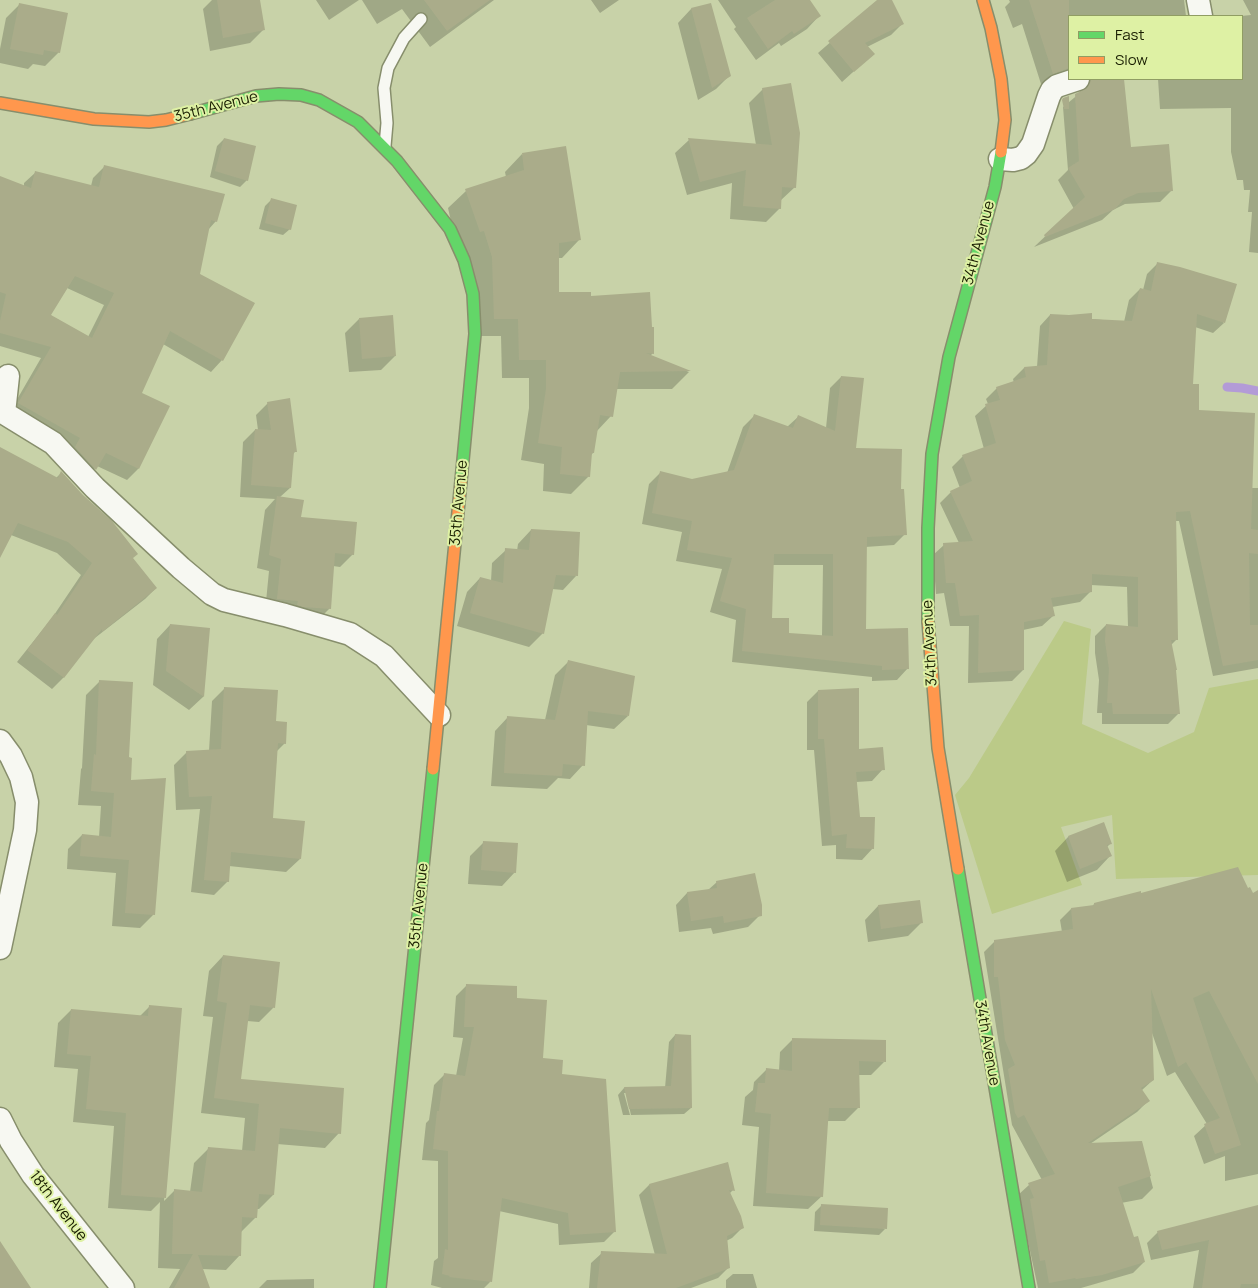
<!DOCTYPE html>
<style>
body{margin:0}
#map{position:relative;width:1258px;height:1288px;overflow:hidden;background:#c8d2a8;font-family:Manrope,sans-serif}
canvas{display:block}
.legend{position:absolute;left:1068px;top:15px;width:175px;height:65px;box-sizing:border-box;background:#def1a4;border:1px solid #909d63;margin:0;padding:6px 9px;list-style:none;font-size:15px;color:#1a1f02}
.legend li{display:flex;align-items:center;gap:10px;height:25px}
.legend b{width:25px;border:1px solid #909d63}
</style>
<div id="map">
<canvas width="1258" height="1288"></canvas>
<ul class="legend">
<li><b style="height:6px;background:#63d668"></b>Fast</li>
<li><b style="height:6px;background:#ff974d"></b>Slow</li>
</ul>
</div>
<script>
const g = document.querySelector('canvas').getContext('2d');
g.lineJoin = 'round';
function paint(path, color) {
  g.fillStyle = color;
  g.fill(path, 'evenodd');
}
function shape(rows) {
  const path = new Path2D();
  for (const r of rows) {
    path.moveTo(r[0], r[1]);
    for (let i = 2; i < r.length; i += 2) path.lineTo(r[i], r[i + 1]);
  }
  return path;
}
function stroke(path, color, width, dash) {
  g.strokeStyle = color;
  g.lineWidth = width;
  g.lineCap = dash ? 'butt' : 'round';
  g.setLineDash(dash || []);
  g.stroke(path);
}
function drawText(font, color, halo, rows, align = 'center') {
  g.font = font + ' Manrope,sans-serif';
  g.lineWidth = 4;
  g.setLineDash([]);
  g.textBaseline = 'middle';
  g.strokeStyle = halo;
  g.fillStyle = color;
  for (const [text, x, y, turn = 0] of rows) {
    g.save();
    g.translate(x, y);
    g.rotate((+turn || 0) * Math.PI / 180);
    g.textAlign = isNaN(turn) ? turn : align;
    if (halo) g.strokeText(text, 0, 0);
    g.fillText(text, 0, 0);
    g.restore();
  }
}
const green = shape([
 [1064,621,1091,629,1082,724,1148,753,1194,732,1209,688,1258,679,1258,875,1116,879,1112,815,1061,827,1082,885,992,914,955,795,969,778]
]);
const shadow = shape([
 [212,0,259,0,264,29,250,43,210,51,203,9],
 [316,0,359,0,329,20],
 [362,0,494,0,430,47,402,9,377,24],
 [591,0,619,0,600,13],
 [718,0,808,0,819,16,807,29,781,46,779,43,756,60,734,29,736,27],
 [879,0,890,0,902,24,891,35,867,47,873,54,842,82,818,53],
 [1009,0,1184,0,1186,16,1069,16,1069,78,1041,84,1022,24,1013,28,1005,7,1010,2],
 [1243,0,1258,0,1258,253,1249,252,1252,212,1248,212,1250,190,1244,190,1243,180,1237,180,1231,152,1231,108,1160,109,1158,79,1242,79,1241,16,1251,15],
 [20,4,59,52,45,66,33,64,28,69,0,63,0,49,6,18],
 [710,4,730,75,716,89,698,100,678,23,691,9],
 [1072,79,1123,79,1130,149,1172,190,1160,202,1125,204,1113,210,1102,220,1034,247,1074,209,1058,180,1068,170,1063,107,1080,93,1079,87],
 [763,89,795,187,780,201,780,208,766,222,730,219,732,183,687,195,675,153,689,140,756,145,749,103],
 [224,139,247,180,240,187,210,177,217,146],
 [522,154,579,240,562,258,558,258,558,293,589,297,653,353,650,356,689,372,672,389,616,389,611,416,596,432,593,453,590,456,589,476,571,494,543,491,544,464,521,460,529,408,529,378,502,378,501,336,477,336,448,208,466,191,506,177,505,172],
 [104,167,216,221,208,230,199,274,254,304,222,360,211,372,163,344,140,393,168,407,138,469,127,480,97,466,84,480,8,415,41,358,0,346,0,178,24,186,24,183,36,172,91,186,93,178],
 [67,288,104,305,88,337,50,315],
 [271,200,290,229,283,235,259,229,265,206],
 [1158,263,1224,323,1213,333,1195,327,1192,385,1198,411,1250,488,1258,488,1258,668,1213,676,1179,521,1175,521,1177,639,1171,645,1179,713,1168,724,1102,724,1102,713,1097,713,1099,680,1095,653,1095,636,1106,625,1128,627,1127,587,1091,585,1091,591,1080,602,1052,607,1053,616,1042,626,1023,630,1023,670,1012,681,968,683,969,626,950,626,944,593,936,594,933,555,944,545,959,543,940,503,951,492,960,488,952,467,963,456,984,449,975,416,988,404,986,399,997,388,1014,383,1013,379,1024,368,1037,367,1040,326,1050,315,1124,322,1129,300,1140,289,1143,290,1147,274],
 [359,319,395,356,381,370,349,372,345,333],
 [841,377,855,449,900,490,905,534,894,545,865,547,865,631,908,668,897,680,872,681,872,677,732,662,736,620,710,612,722,569,676,561,682,532,642,524,649,484,660,473,692,480,727,473,743,427,754,416,787,427,798,417,826,428,830,388],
 [772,565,823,565,822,636,788,634,771,620],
 [268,403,296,451,292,455,290,488,280,497,300,518,353,554,340,567,333,566,330,608,317,621,265,612,269,571,257,568,265,510,275,499,240,497,243,442,255,430,258,430,256,415],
 [0,448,56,478,61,473,156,588,145,599,91,641,63,678,52,689,17,662,52,618,81,575,57,553,11,535,0,547],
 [531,530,576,576,563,590,552,589,543,633,529,647,457,626,467,592,480,578,491,581,492,563,506,550,517,551,518,544],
 [170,625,209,629,203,697,189,710,153,685,157,639],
 [568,662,628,716,614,729,586,725,583,765,570,779,558,778,547,789,491,786,495,731,508,717,545,720,555,675],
 [100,681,128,758,129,782,153,915,140,928,112,926,116,873,67,869,68,849,82,835,99,837,101,806,78,805,81,769,82,768,86,695],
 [225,688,275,722,285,743,277,751,272,819,300,859,286,872,229,866,228,881,214,895,191,892,200,809,176,810,174,765,187,752,209,751,212,701],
 [818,691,858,750,883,769,872,781,856,782,859,818,873,848,862,860,836,859,836,845,822,846,814,750,807,750,807,702],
 [1103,824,1111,843,1107,847,1110,856,1097,870,1067,882,1055,851,1068,837],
 [484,842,515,872,502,886,468,884,470,856],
 [717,882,760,915,748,927,713,934,711,928,679,932,676,905,687,893,708,890],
 [1247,890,1252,894,1258,892,1258,1174,1225,1181,1225,1156,1204,1164,1194,1136,1207,1124,1175,1072,1167,1076,1152,1033,1153,1080,1141,1091,1148,1101,1137,1112,1090,1144,1141,1142,1153,1188,1142,1199,1121,1203,1133,1239,1144,1262,1133,1273,1081,1288,1038,1288,1018,1195,1029,1185,1042,1180,1012,1125,984,952,995,941,1062,932,1060,920,1071,909,1092,907,1094,904,1141,895],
 [878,906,921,923,908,936,868,942,865,920],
 [223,956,279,963,273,1008,259,1022,247,1021,240,1080,339,1133,325,1148,277,1144,273,1195,259,1209,257,1209,256,1217,241,1232,240,1255,226,1270,202,1269,209,1288,169,1288,180,1269,158,1268,160,1202,151,1211,108,1208,114,1126,73,1122,78,1069,54,1067,58,1023,71,1010,140,1016,149,1007,180,1010,164,1201,174,1191,190,1192,194,1163,209,1148,242,1151,245,1118,201,1113,213,1017,203,1016,209,971],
 [467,985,515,999,542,1059,561,1075,615,1231,604,1242,559,1245,558,1224,499,1211,490,1282,484,1288,442,1288,431,1285,434,1261,438,1258,438,1161,422,1160,426,1123,429,1120,434,1085,445,1074,456,1076,463,1038,453,1037,456,996],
 [675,1035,691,1108,684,1114,631,1115,626,1093,624,1093,630,1115,623,1115,618,1095,624,1088,665,1088,669,1042],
 [793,1039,884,1062,871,1075,858,1075,858,1108,845,1121,827,1121,822,1196,808,1209,753,1206,759,1127,742,1125,745,1097,753,1090,754,1082,767,1069,779,1071,780,1052],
 [649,1185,733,1190,729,1194,742,1228,732,1238,726,1241,729,1267,718,1278,691,1288,589,1288,591,1263,602,1253,655,1255,639,1195],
 [822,1205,885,1229,879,1235,814,1231,815,1212],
 [1258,1206,1258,1288,1193,1288,1199,1250,1151,1260,1147,1243,1158,1232],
 [733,1274,753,1274,757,1288,726,1288,726,1280],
 [314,1279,314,1288,259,1288,267,1280]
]);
const stream = shape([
 [1227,387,1242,388,1258,391]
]);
const building = shape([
 [217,0,260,0,265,30,223,38],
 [424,0,490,0,447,31],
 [775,0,810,0,821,16,794,34,792,31,768,49,747,18],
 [877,0,892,0,904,24,865,43,875,54,854,72,828,41],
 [1029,0,1069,0,1069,68,1053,74],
 [19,3,68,13,60,53,44,50,43,55,10,49],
 [711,3,731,76,712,88,691,8],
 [1091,79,1124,79,1131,147,1169,144,1173,191,1138,193,1124,199,1115,209,1045,237,1044,235,1085,197,1068,168,1079,161,1075,94,1087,88],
 [791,83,800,133,796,188,782,187,781,209,743,206,746,170,700,182,688,138,772,145,762,88],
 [1069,96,1069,109,1064,109,1062,100,1063,98],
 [224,138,256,146,248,181,215,171],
 [566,146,581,240,559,243,559,292,591,292,591,296,650,292,652,327,654,327,654,354,646,353,691,371,620,372,613,417,600,415,594,453,592,453,590,477,560,474,562,447,538,443,546,389,546,360,519,360,518,319,494,319,492,257,484,231,480,232,465,189,524,170,522,153],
 [104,165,225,194,217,222,211,220,200,274,255,303,223,361,170,331,142,393,170,406,139,469,106,453,96,470,75,447,80,438,18,403,51,347,0,333,0,321,6,294,0,292,0,176,31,188,35,171,99,187],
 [75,276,114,293,92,338,51,315],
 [271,198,297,205,291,230,265,223],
 [1157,262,1180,267,1237,284,1225,323,1197,314,1193,384,1199,384,1199,410,1255,413,1251,529,1258,530,1258,554,1249,553,1250,625,1258,625,1258,660,1223,666,1190,511,1176,512,1178,640,1171,640,1177,670,1176,670,1180,714,1113,714,1112,703,1107,703,1109,669,1105,641,1106,624,1138,627,1138,577,1092,574,1092,592,1051,598,1055,616,1024,622,1024,670,978,673,979,615,960,616,955,583,946,583,943,543,973,541,950,491,972,481,962,455,996,443,985,404,1000,400,996,387,1026,377,1024,367,1047,365,1050,314,1069,315,1092,313,1092,319,1132,321,1140,288,1151,291],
 [393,315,396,356,362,359,359,318],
 [841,376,864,378,856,448,902,449,901,489,904,489,907,535,867,537,866,629,908,628,909,669,882,670,882,666,742,651,746,609,720,601,732,558,687,550,692,521,652,513,660,471,692,479,734,470,754,414,793,428,798,415,835,431],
 [774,554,833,554,833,636,789,633,789,618,772,618],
 [290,398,297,452,294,452,291,488,251,485,255,429,271,430,267,402],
 [0,447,58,478,61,471,83,495,112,521,138,554,133,558,157,588,102,632,102,629,64,678,27,650,55,613,57,615,92,563,68,542,18,523,0,558],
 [277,496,304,500,301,517,357,522,354,555,335,553,331,609,303,607,297,605,298,601,277,599,281,559,269,555],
 [531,529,580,532,578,576,556,575,544,634,470,613,480,577,503,583,505,548,529,550],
 [170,624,210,628,204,697,166,671],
 [568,660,635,676,629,716,588,711,585,766,563,764,562,776,504,773,507,716,555,720],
 [99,680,133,682,129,757,132,758,131,780,166,778,155,915,125,913,129,860,80,856,82,834,111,837,114,793,91,791,94,754,96,755],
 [224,687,278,690,276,721,287,722,286,744,278,743,273,818,305,821,301,859,231,852,229,882,204,880,212,796,189,797,186,751,221,749],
 [859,688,859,749,883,747,885,770,856,772,860,817,875,817,874,849,846,848,847,834,832,836,824,739,818,739,818,690],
 [1104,822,1112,844,1107,845,1112,856,1080,869,1068,836],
 [483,841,518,843,516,873,481,870],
 [1238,867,1248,888,1250,887,1253,893,1258,890,1258,1084,1209,991,1193,998,1241,1145,1215,1154,1204,1124,1220,1118,1186,1062,1178,1067,1151,989,1154,1080,1141,1088,1150,1101,1088,1143,1142,1141,1151,1176,1118,1187,1134,1237,1138,1236,1145,1262,1102,1275,1076,1279,1075,1278,1049,1283,1045,1260,1040,1261,1030,1199,1034,1198,1028,1183,1055,1174,1024,1115,1018,1118,1015,1113,1008,1069,1015,1065,1005,1040,998,977,994,977,994,940,1073,929,1071,908,1094,905,1094,903,1141,891,1141,893],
 [755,873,762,905,762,916,724,923,723,916,691,921,687,892,717,888,716,881],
 [920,900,923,923,881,929,878,905],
 [223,955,280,962,275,1008,250,1005,241,1079,344,1088,341,1134,280,1128,274,1195,259,1194,257,1218,242,1217,241,1256,198,1255,210,1288,174,1288,193,1254,172,1254,174,1189,202,1192,208,1147,255,1151,259,1104,214,1098,227,1003,217,1001],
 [466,984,517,986,517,998,547,1000,543,1058,563,1060,562,1074,606,1079,616,1232,570,1235,568,1213,502,1198,492,1282,449,1277,450,1276,442,1274,445,1249,448,1250,448,1151,433,1149,437,1111,439,1111,444,1073,465,1076,474,1027,464,1027],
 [149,1005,182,1008,166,1198,121,1195,126,1113,86,1109,91,1056,67,1054,71,1009,148,1016],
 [675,1034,691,1035,692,1108,629,1109,624,1087,671,1086],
 [792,1038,886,1040,886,1062,859,1061,860,1108,829,1108,823,1197,766,1193,771,1114,755,1112,758,1083,765,1083,766,1068,792,1071],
 [728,1162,735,1191,729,1190,741,1216,744,1228,727,1236,730,1268,676,1288,597,1288,601,1251,667,1254,649,1184],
 [821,1204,888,1208,887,1229,820,1225],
 [1258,1205,1258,1284,1241,1284,1240,1288,1202,1288,1209,1240,1162,1250,1157,1231],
 [0,1241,31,1288,0,1288]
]);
const lane = shape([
 [385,146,387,123,384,88,388,68,404,38,421,19]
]);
const street = shape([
 [1198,0,1201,16],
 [1000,159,1013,160,1021,158,1026,154,1033,144,1049,96,1052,90,1057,86,1078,79],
 [8,376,4,413,53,443,95,488,181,568,212,594,224,600,285,615,350,634,384,656,439,715],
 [0,741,11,756,21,777,27,802,25,830,0,948],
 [0,1119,11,1141,33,1175,123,1288]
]);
const fast = shape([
 [190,114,256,96,279,94,301,95,319,100,358,122,397,161,450,229,464,260,473,294,475,334,461,481],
 [928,621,928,528,932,454,949,357,995,187,1001,152],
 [958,869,1029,1288],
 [380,1288,433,769]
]);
const slow = shape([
 [983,0,991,28,1001,79,1005,120,1001,152],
 [0,103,94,119,149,122,166,120,190,114],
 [928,621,938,748,958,869],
 [433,769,461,481]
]);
const streetNames = [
 ["35th Avenue",216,107,-14],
 ["34th Avenue",979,243,-75],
 ["35th Avenue",459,503,-85],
 ["34th Avenue",930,643,-93],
 ["35th Avenue",419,906,-84],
 ["34th Avenue",987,1043,80],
 ["18th Avenue",58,1206,52]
];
paint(green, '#bbca88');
paint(shadow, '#0003');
stroke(stream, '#b39bd7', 9);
paint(building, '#aaac8a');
stroke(lane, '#878e6c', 14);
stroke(street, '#878e6c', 25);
stroke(fast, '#878e6c', 14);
stroke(slow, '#878e6c', 14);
stroke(lane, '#f7f8f2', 11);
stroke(street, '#f7f8f2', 22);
stroke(fast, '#63d668', 11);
stroke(slow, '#ff974d', 11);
drawText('15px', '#1a1f02', '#def1a4', streetNames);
</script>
